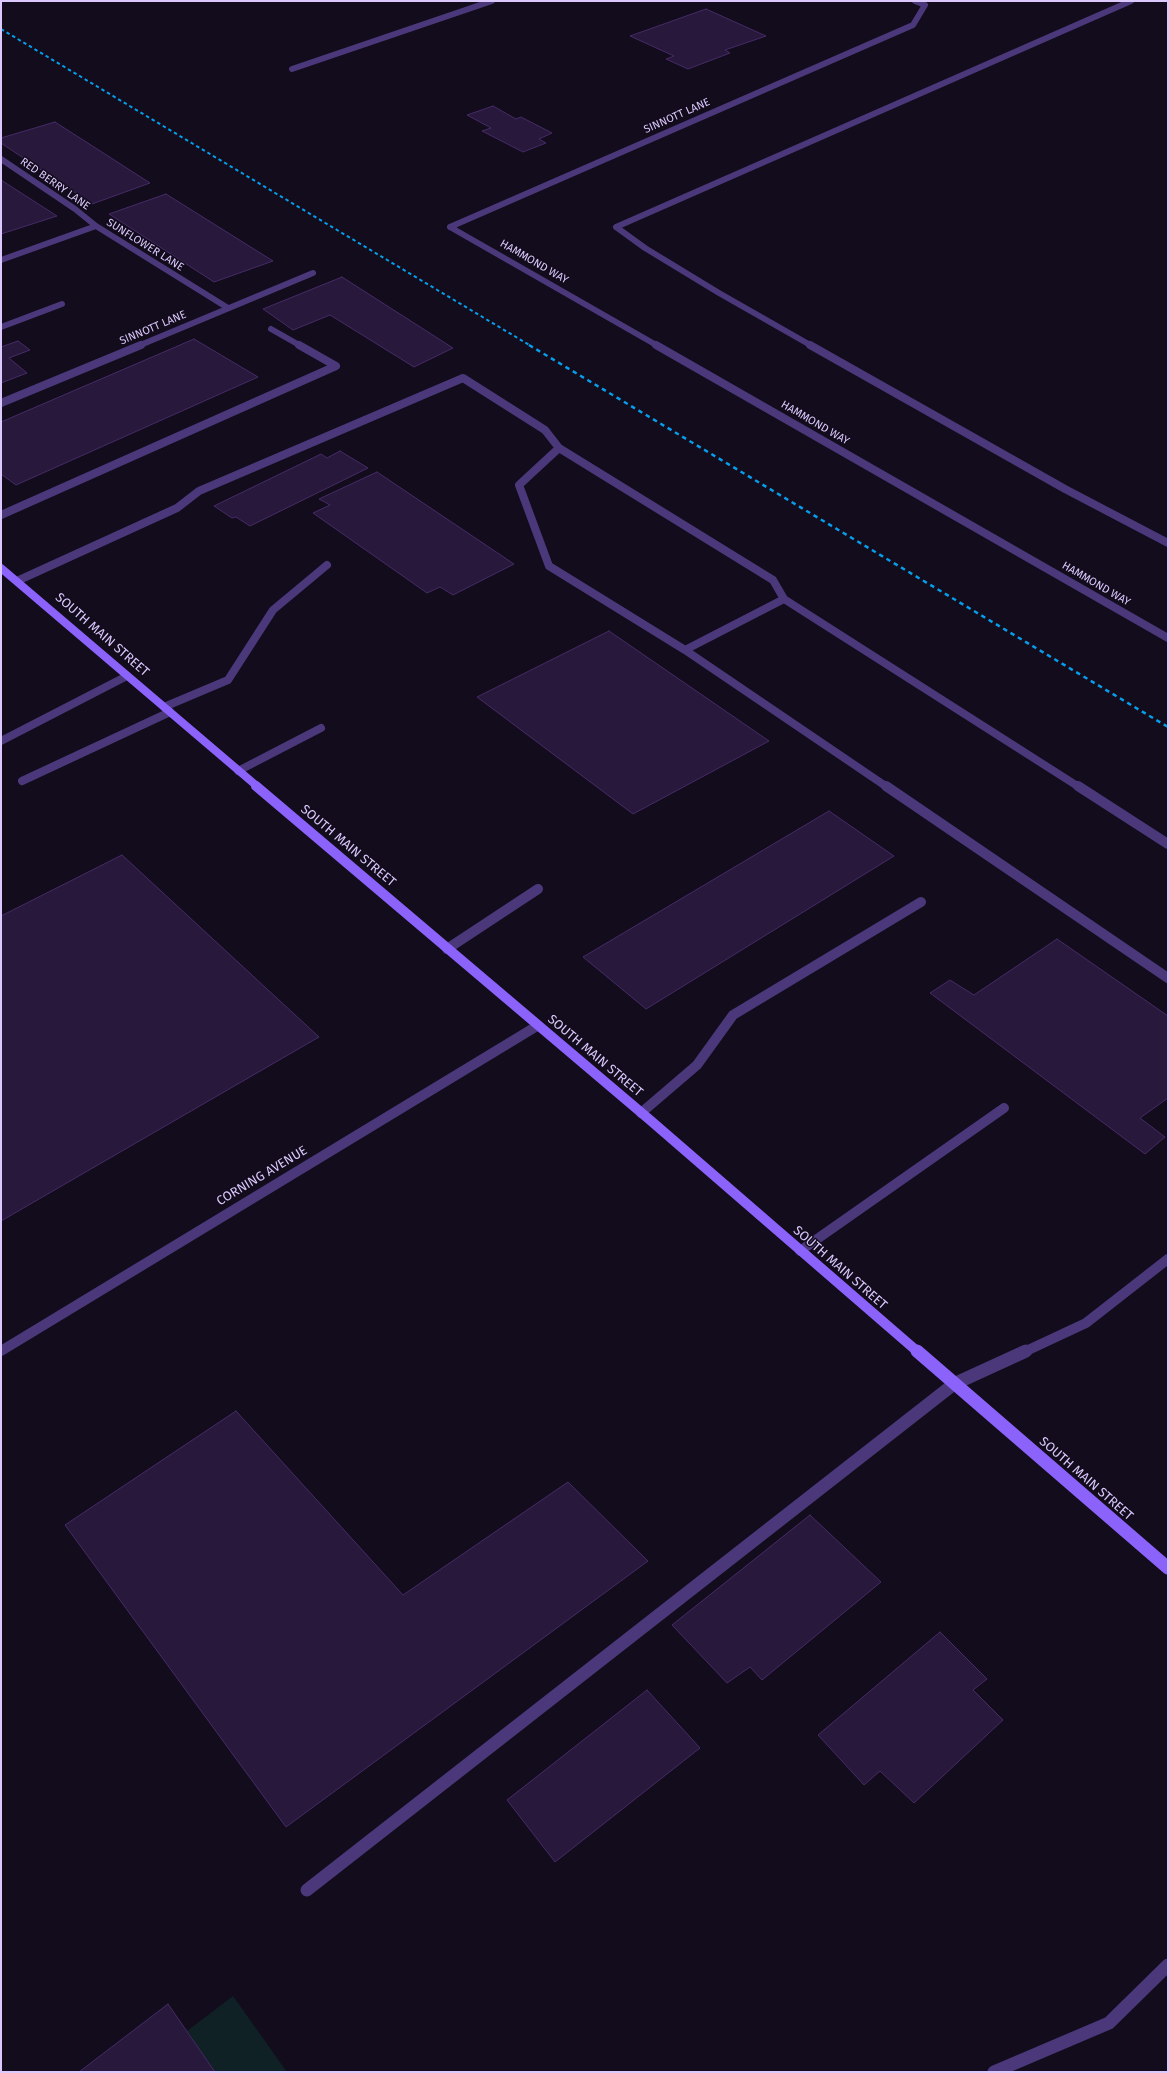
<!DOCTYPE html>
<style>
body{margin:0}
#map{position:relative;width:1169px;height:2073px;overflow:hidden;background:#120c1c;font-family:"Fira Sans",sans-serif}
canvas{display:block}
.frame{position:absolute;inset:0;border:2px solid #dbc8fd;pointer-events:none}
</style>
<div id="map">
<canvas width="1169" height="2073"></canvas>
<div class="frame"></div>
</div>
<script>
const g = document.querySelector('canvas').getContext('2d');
g.lineJoin = 'round';
function paint(path, color) {
  g.fillStyle = color;
  g.fill(path, 'evenodd');
}
function shape(rows) {
  const path = new Path2D();
  for (const r of rows) {
    path.moveTo(r[0], r[1]);
    for (let i = 2; i < r.length; i += 2) path.lineTo(r[i], r[i + 1]);
  }
  return path;
}
function stroke(path, color, width, dash) {
  g.strokeStyle = color;
  g.lineWidth = width;
  g.lineCap = dash ? 'butt' : 'round';
  g.setLineDash(dash || []);
  g.stroke(path);
}
function drawText(font, color, halo, rows, align = 'center') {
  g.font = font + ' "Fira Sans",sans-serif';
  g.lineWidth = 3;
  g.setLineDash([]);
  g.textBaseline = 'middle';
  g.strokeStyle = halo;
  g.fillStyle = color;
  for (const [text, x, y, turn = 0] of rows) {
    g.save();
    g.translate(x, y);
    g.rotate((+turn || 0) * Math.PI / 180);
    g.textAlign = isNaN(turn) ? turn : align;
    if (halo) g.strokeText(text, 0, 0);
    g.fillText(text, 0, 0);
    g.restore();
  }
}
const green = shape([
 [233,1996,287,2072,215,2072,187,2031]
]);
const building = shape([
 [706,9,766,36,725,50,730,53,688,69,666,59,674,56,630,36,706,9],
 [493,106,516,119,521,117,552,133,539,139,546,143,523,152,482,131,491,128,467,115,493,106],
 [55,122,150,183,92,204,1,143,1,138,55,122],
 [1,180,57,216,1,234,1,180],
 [166,194,273,261,214,282,109,214,166,194],
 [342,277,453,348,414,367,330,315,293,330,263,309,342,277],
 [194,339,258,377,16,485,1,474,1,422,194,339],
 [18,341,30,350,9,358,27,373,1,383,1,347,18,341],
 [340,451,368,468,250,526,236,517,232,518,214,506,321,454,327,458,340,451],
 [377,472,514,564,453,595,440,587,427,593,313,513,330,505,319,499,377,472],
 [609,631,769,741,633,814,477,697,609,631],
 [829,811,894,856,646,1009,583,957,829,811],
 [122,855,319,1037,1,1221,1,916,122,855],
 [1057,939,1168,1016,1168,1098,1140,1118,1165,1137,1145,1154,930,993,950,980,974,995,1057,939],
 [236,1411,403,1595,568,1482,648,1561,286,1827,65,1525,236,1411],
 [810,1515,881,1582,762,1680,750,1667,727,1683,672,1625,810,1515],
 [940,1632,987,1679,973,1690,1003,1720,914,1803,880,1771,864,1785,818,1735,940,1632],
 [647,1690,700,1748,555,1862,507,1800,647,1690],
 [168,2004,215,2072,79,2072,168,2004]
]);
const serviceFar3 = shape([
 [292,69,492,1],
 [1,159,75,209,96,226],
 [1,260,96,226,228,308],
 [1,327,62,304],
 [271,329,301,346],
 [812,346,719,293,645,248,616,227,1131,1]
]);
const serviceFar2 = shape([
 [810,345,1065,489,1168,543],
 [559,448,773,580,784,599],
 [1,515,336,366,299,345],
 [17,581,177,508,199,491,463,378,545,430,559,448,519,485,549,566,685,650,784,599,1079,787],
 [685,650,887,787],
 [164,707,228,680,273,610,327,565],
 [1,741,127,676],
 [238,771,321,728],
 [22,781,170,712]
]);
const serviceFar1 = shape([
 [886,786,1168,978],
 [1078,786,1168,844],
 [447,949,538,889],
 [641,1113,697,1065,733,1015,921,902],
 [800,1251,1004,1108],
 [1024,1352,1086,1323,1168,1259]
]);
const service = shape([
 [307,1890,954,1384,1026,1351],
 [994,2072,1109,2023,1168,1965]
]);
const minorFar2 = shape([
 [450,227,658,346],
 [450,227,913,25,925,5,915,1],
 [138,346,313,273]
]);
const minorFar1 = shape([
 [656,345,1168,638],
 [1,403,141,345]
]);
const minor = shape([
 [1,1351,537,1026]
]);
const secondaryFar2 = shape([
 [1,568,258,787]
]);
const secondaryFar1 = shape([
 [256,786,650,1120,918,1352]
]);
const secondary = shape([
 [917,1351,1168,1568]
]);
const railFar1 = shape([
 [1,29,531,346]
]);
const rail = shape([
 [529,345,1168,727]
]);
const farStreetnames = [
 ["SINNOTT LANE",677,116,-24],
 ["RED BERRY LANE",55,184,35],
 ["SUNFLOWER LANE",145,245,32],
 ["HAMMOND WAY",534,262,30],
 ["SINNOTT LANE",153,328,-23],
 ["HAMMOND WAY",815,423,30],
 ["HAMMOND WAY",1096,584,30]
];
const streetNames = [
 ["SOUTH MAIN STREET",102,635,41],
 ["SOUTH MAIN STREET",348,846,40],
 ["SOUTH MAIN STREET",595,1056,40],
 ["CORNING AVENUE",262,1176,-31],
 ["SOUTH MAIN STREET",840,1268,41],
 ["SOUTH MAIN STREET",1086,1479,41]
];
paint(green, '#0f2125');
paint(building, '#28183c');
stroke(building, '#462b67', 1);
stroke(serviceFar3, '#4a387a', 6);
stroke(serviceFar2, '#4a387a', 8);
stroke(serviceFar1, '#4a387a', 10);
stroke(service, '#4a387a', 13);
stroke(minorFar2, '#4a387a', 6);
stroke(minorFar1, '#4a387a', 8);
stroke(minor, '#4a387a', 10);
stroke(secondaryFar2, '#8b62fa', 8);
stroke(secondaryFar1, '#8b62fa', 10);
stroke(secondary, '#8b62fa', 13);
stroke(railFar1, '#079dea', 2, [3.5, 3]);
stroke(rail, '#079dea', 2.5, [4.5, 4]);
drawText('11px', '#dbc8fd', '#120c1c', farStreetnames);
drawText('13px', '#dbc8fd', '#120c1c', streetNames);
</script>
